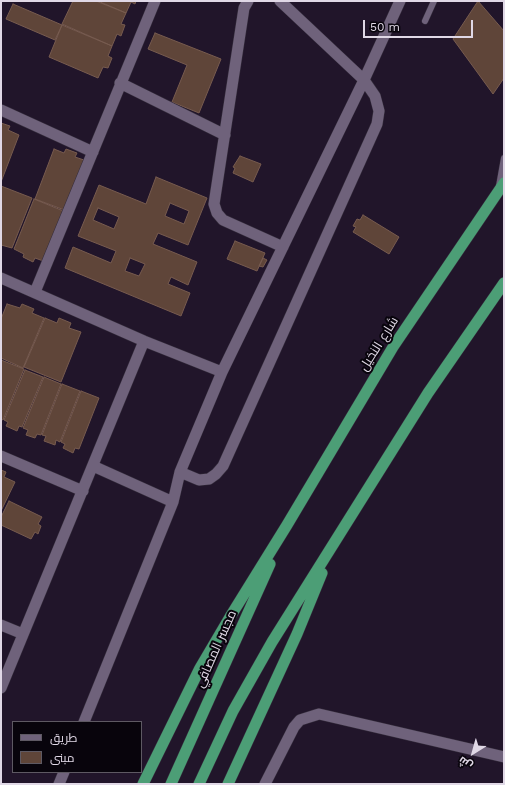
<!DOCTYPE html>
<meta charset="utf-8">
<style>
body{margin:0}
#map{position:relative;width:505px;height:785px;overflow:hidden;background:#21152a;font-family:"Work Sans",Cairo,sans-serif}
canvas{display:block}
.frame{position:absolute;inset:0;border:2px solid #e0d8e6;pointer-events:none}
.legend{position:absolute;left:12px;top:721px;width:130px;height:52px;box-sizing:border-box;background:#08040c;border:1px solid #5e5963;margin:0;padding:5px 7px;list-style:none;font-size:12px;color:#e0d8e6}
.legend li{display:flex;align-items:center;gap:8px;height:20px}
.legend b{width:20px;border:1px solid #5e5963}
.north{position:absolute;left:453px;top:733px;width:40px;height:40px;-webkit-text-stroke:3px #08040c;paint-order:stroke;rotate:217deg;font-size:11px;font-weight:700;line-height:16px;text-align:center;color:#e0d8e6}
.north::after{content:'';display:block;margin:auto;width:14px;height:18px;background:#e0d8e6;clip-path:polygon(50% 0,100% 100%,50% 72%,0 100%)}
.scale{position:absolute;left:363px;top:20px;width:110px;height:18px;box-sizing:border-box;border:2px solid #e0d8e6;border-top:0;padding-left:5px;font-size:12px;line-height:14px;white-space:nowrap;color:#e0d8e6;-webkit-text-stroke:3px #08040c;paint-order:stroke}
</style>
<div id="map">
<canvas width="505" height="785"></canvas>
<div class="frame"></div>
<ul class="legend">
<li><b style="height:5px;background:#6f627b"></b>طريق</li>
<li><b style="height:11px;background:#5f4539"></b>مبنى</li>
</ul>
<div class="north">ش</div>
<div class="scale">50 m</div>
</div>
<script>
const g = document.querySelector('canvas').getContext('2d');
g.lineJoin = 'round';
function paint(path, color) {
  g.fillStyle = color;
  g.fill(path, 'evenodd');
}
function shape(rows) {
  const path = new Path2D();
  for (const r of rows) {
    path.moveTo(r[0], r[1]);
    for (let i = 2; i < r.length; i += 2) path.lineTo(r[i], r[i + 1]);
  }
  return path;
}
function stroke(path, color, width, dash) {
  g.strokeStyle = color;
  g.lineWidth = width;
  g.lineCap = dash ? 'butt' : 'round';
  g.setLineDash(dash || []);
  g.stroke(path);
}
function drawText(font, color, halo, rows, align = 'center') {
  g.font = font + ' "Work Sans",Cairo,sans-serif';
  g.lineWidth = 4;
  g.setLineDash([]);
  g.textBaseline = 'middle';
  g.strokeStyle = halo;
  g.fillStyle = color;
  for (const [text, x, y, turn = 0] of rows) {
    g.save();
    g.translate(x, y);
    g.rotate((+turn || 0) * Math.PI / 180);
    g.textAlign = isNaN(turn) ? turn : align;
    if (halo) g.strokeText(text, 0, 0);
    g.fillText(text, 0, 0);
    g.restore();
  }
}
const building = shape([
 [73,1,96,1,126,13,121,24,125,25,121,36,117,34,112,46,62,24,73,1],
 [98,1,136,1,135,4,131,2,126,13,98,1],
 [478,1,504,31,504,78,493,94,453,39,478,1],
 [13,4,62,25,55,40,6,19,13,4],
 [62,25,112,46,108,56,112,58,108,68,103,67,98,78,49,57,62,25],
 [155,33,221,59,199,113,172,102,187,65,148,49,155,33],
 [1,123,10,126,8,130,19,135,1,182,1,123],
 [54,149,64,153,66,149,77,153,75,157,87,161,67,211,35,199,54,149],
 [240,156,261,164,253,182,233,173,235,168,233,167,240,156],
 [156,177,207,198,188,245,158,233,153,244,197,262,188,285,171,277,168,284,190,293,181,316,65,268,73,247,111,263,116,251,78,236,99,185,146,204,156,177],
 [170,203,189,211,184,224,165,216,170,203],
 [98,208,119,217,114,229,93,220,98,208],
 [130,258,145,264,139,276,125,271,130,258],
 [1,186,32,198,12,248,1,245,1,186],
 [34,199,66,212,46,262,35,258,33,262,23,257,24,254,14,249,34,199],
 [363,215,399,237,389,254,353,232,356,227,353,226,357,219,360,220,363,215],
 [235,241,265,253,257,271,227,259,235,241],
 [263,258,267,260,263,267,259,266,263,258],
 [7,304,20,308,22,304,34,309,32,313,44,318,23,368,1,358,1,319,7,304],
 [45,318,57,323,59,318,71,323,69,328,81,332,61,382,24,367,45,318],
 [1,360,24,369,3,420,1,419,1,360],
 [25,370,43,377,22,427,19,426,17,431,6,426,8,422,4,420,25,370],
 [44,377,61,384,41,435,37,434,35,438,26,435,28,430,23,428,44,377],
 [62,384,80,391,60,442,56,440,55,445,44,441,46,436,42,435,62,384],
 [81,391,99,398,79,449,75,448,73,453,63,448,65,444,61,442,81,391],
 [1,470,6,472,4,477,15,482,1,511,1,470],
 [9,501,42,517,38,524,41,526,38,534,35,532,31,539,1,525,1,517,9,501]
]);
const service = shape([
 [425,21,434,1],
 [499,186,504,158]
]);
const minor = shape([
 [248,1,244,8,214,204,217,213,223,220,283,247],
 [120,83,225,135],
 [1,110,93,152],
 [1,278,144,341,222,372],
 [35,292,155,1],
 [1,456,83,491],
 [93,466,173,502],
 [180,472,199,480,209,479,216,474,223,466,377,124,379,111,375,96,364,80,280,1],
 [1,625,23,634],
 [1,688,144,341],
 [84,722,173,502,180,472,222,372,364,80,400,1],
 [59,784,64,772],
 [265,784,294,727,300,720,319,714,504,757]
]);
const trunk = shape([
 [143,784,200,668,230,617,287,525,393,347,504,183],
 [171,784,270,564],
 [199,784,233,711,272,642,428,393,504,283],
 [228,784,297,634,322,573]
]);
const streetNames = [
 ["شارع النخيل",379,344,-58],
 ["مجسر المصافي",216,649,-66]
];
paint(building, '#5f4539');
stroke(building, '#775b4f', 1);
stroke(service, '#352d3c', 7);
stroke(minor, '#352d3c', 12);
stroke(trunk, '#352d3c', 12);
stroke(service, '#6f627b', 6);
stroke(minor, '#6f627b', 11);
stroke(trunk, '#4c9e76', 11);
drawText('13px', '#e0d8e6', '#08040c', streetNames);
</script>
